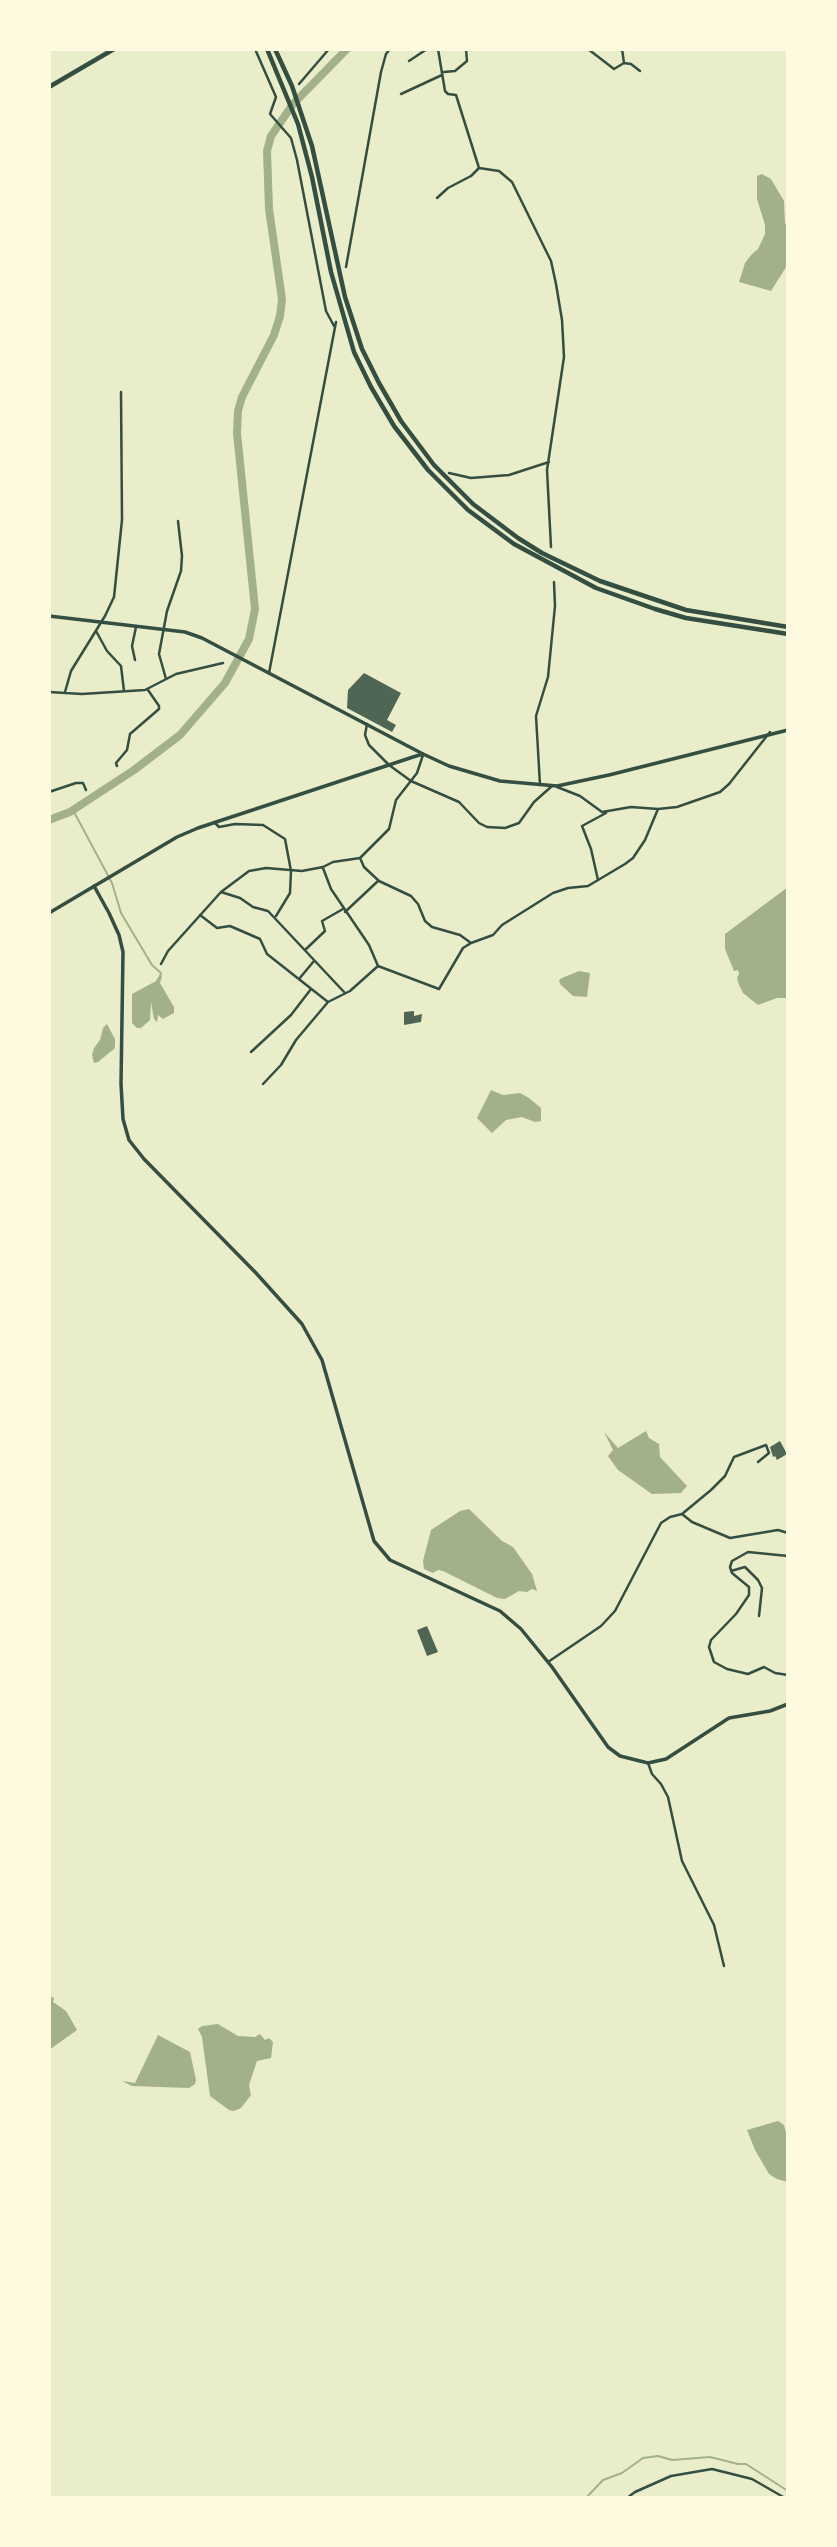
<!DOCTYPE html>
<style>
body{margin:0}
#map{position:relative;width:837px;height:2547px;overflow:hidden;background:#e9edc9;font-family:Barlow,sans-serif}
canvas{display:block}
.frame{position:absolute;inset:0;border:51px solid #fefae0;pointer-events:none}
</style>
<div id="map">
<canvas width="837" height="2547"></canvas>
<div class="frame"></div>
</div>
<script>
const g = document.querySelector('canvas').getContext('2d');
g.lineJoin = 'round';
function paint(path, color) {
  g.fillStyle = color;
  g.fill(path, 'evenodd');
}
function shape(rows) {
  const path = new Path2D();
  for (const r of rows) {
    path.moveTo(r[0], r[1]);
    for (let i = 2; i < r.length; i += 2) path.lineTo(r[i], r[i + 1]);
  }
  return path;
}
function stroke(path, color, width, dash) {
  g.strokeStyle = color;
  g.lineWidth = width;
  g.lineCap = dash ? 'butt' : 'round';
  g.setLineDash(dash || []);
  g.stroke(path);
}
const water = shape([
 [762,174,771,179,784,201,785,223,788,227,788,264,771,291,739,282,745,263,752,254,758,249,765,234,765,225,757,199,757,176],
 [788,887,786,938,788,949,788,998,777,998,758,1005,743,993,739,985,737,978,739,974,738,970,734,971,725,949,725,934],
 [579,971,590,973,587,997,573,996,560,984,559,980,562,978],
 [160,974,162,976,160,983,174,1007,174,1013,163,1019,158,1015,157,1022,154,1019,151,1002,150,1020,141,1028,137,1028,132,1023,132,994,156,981],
 [107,1024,115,1039,115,1048,98,1062,94,1063,92,1055,94,1048,100,1040,103,1028],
 [491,1090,503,1095,520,1093,529,1098,541,1108,541,1121,535,1122,522,1117,506,1120,492,1133,477,1118],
 [646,1431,649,1438,659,1444,660,1457,687,1486,681,1493,652,1494,618,1470,608,1456,613,1450,604,1432,618,1448],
 [469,1509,502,1541,513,1547,532,1574,537,1591,532,1589,527,1592,519,1591,505,1599,497,1598,443,1571,438,1570,433,1573,424,1569,423,1561,431,1530,460,1511],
 [49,1996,54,1998,53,2002,66,2011,77,2030,49,2050],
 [218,2024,238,2036,255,2037,260,2034,265,2040,269,2038,273,2042,271,2058,257,2061,249,2085,251,2095,241,2108,234,2111,229,2110,210,2096,202,2037,198,2029,202,2026],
 [158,2035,190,2052,196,2080,195,2084,189,2088,132,2086,122,2081,135,2083],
 [778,2121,784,2125,788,2140,788,2182,777,2179,769,2174,755,2150,747,2130]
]);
const stream = shape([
 [73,810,112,883,121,913,152,965,161,973,160,976],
 [586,2498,603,2480,622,2473,643,2458,658,2456,672,2460,710,2457,738,2464,746,2464,788,2491]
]);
const river = shape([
 [49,820,70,812,134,770,180,735,225,683,249,639,255,609,237,433,238,411,242,397,274,335,280,316,282,299,269,209,267,151,271,136,293,104,347,49]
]);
const building = shape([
 [364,673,401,693,387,720,396,725,392,732,347,708,348,690],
 [414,1011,414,1016,422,1014,421,1022,404,1025,404,1012],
 [780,1441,787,1454,777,1460,775,1456,773,1457,770,1447],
 [427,1626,438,1652,427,1656,417,1630]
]);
const minor = shape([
 [255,49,276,97,270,114,291,138,297,160,326,311,334,326],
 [438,49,445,91,448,94,456,95,479,168],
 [588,49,614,69,624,63,622,49],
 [409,61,427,49],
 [624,63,631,64,640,71],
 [444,72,455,71,467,61,466,49],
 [299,84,329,49],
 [401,94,442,75],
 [479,168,499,171,512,182,551,261,556,284,562,320,564,357,547,470,551,547],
 [437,198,448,188,471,176,479,168],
 [346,267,381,72,386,54,390,49],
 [449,473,471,478,509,475,549,462],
 [96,631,107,651,121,666,124,691],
 [135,660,132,646,136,627],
 [269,673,336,322],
 [166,679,159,654,167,611,181,571,182,556,178,521],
 [49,692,82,694,145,690,176,674,223,663],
 [65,692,71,671,105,616,114,597,122,520,121,392],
 [367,724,365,735,369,745,389,765,411,781,459,802,479,823,487,827,505,828,519,823,534,802,552,786],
 [117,766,116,763,127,750,130,734,159,709,159,706,148,690],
 [540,785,536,716,548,677,555,606,554,582],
 [557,787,580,796,602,812,631,807,658,809,677,807,720,792,729,784,770,732],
 [49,792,76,783,83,783,86,790],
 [214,822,219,827,235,824,263,825,285,839,291,871,290,893,276,916],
 [360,858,364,867,379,881,411,896,418,904,425,921,432,927,460,935,471,943,493,935,502,925,553,893,568,888,588,886,625,864,633,858,645,840,658,809],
 [323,868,331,889,369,945,378,966,439,989,463,948,471,943],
 [598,880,591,849,582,826,606,813],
 [221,892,240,898,253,907,268,911,345,993],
 [345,912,378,881],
 [200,915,217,928,230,926,260,939,267,954,328,1002],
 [305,950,325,931,322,921,343,909],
 [161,964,168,951,221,892,249,871,266,868,302,871,323,867,333,862,360,858,389,829,396,800,417,773,423,755],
 [299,979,314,961],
 [251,1052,291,1015,311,989],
 [263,1084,281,1065,296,1040,328,1002,350,991,378,966],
 [682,1514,692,1522,730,1538,778,1530,788,1533],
 [788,1556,748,1552,732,1561,730,1567,732,1573,749,1587,749,1595,736,1614,711,1640,709,1647,714,1662,727,1669,748,1674,764,1667,775,1673,788,1675],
 [731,1571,745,1567,758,1580,762,1588,759,1616],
 [548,1662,601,1626,615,1611,661,1523,670,1517,682,1514,711,1490,725,1476,734,1457,766,1445,769,1453,758,1462],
 [648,1763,652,1774,661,1784,668,1797,682,1861,714,1925,724,1966],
 [788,2426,788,2432],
 [627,2498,635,2492,671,2476,712,2469,752,2479,785,2498]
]);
const tertiary = shape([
 [49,616,185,632,202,638,423,754],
 [94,886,109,913,119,935,123,952,121,1084,123,1119,129,1140,144,1159,256,1273,302,1324,322,1360,374,1541,390,1560,500,1611,521,1629,552,1667,608,1747,620,1756,648,1763,666,1759,729,1718,770,1711,788,1704]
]);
const secondary = shape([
 [49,913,177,837,198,828,413,757,423,754,449,766,500,781,557,786,609,775,788,730]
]);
const primary = shape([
 [49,87,114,49]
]);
const motorway = shape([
 [267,49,298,124,312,177,331,272,354,352,371,387,394,426,428,470,468,510,514,544,596,588,655,609,686,618,788,634],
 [275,49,292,86,312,146,345,297,362,349,379,383,401,421,434,465,473,504,518,538,542,553,600,581,686,610,788,627]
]);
paint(water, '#a3b18a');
stroke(stream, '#a3b18a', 2);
stroke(river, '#a3b18a', 8);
paint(building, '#4f6655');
stroke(minor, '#344e41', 2.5);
stroke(tertiary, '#344e41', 3.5);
stroke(secondary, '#344e41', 3.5);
stroke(primary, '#344e41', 4.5);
stroke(motorway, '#344e41', 4.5);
</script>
